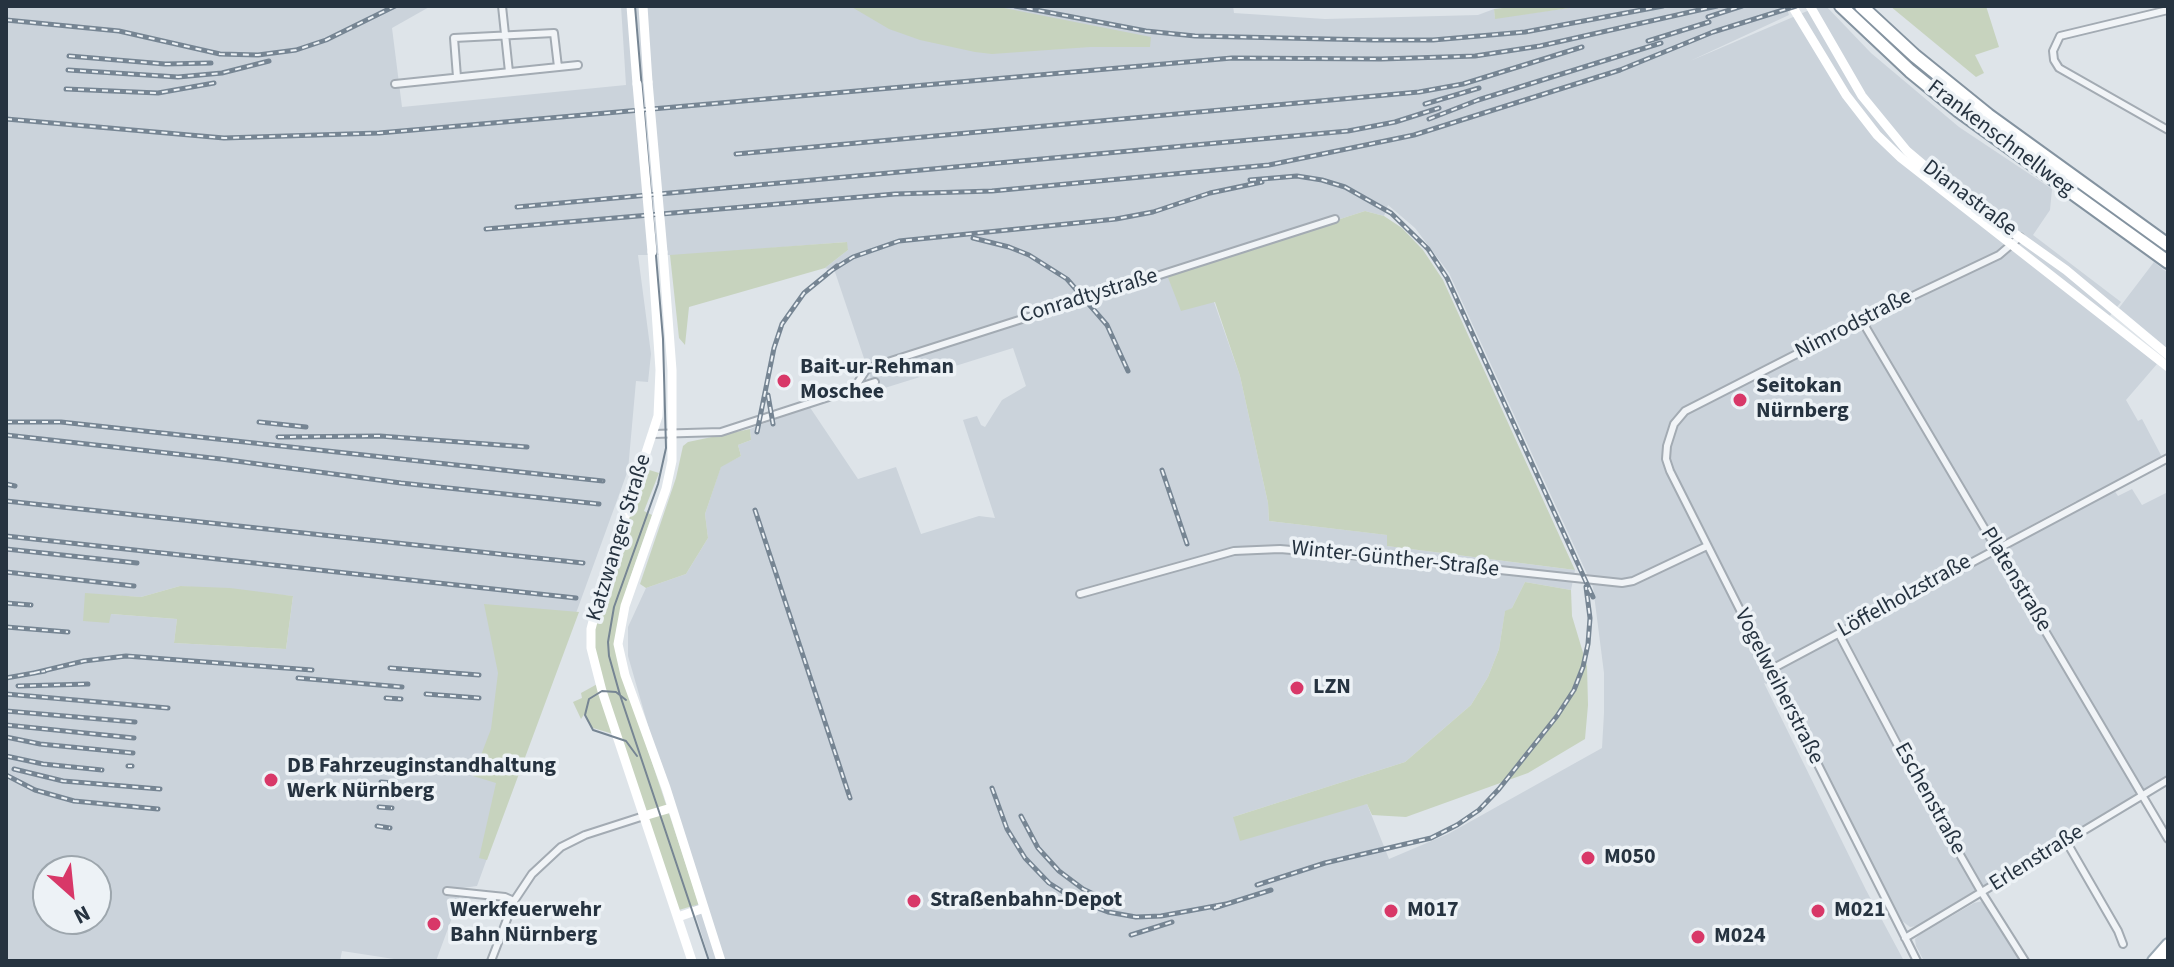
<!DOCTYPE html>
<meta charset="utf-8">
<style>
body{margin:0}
#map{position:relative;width:2174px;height:967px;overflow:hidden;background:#dee4e9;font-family:"Source Sans 3",sans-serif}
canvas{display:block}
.frame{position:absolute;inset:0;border:8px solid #263340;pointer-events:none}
.north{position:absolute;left:32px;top:855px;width:80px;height:80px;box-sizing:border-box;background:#edf2f6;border:2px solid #9da6ad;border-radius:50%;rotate:153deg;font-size:22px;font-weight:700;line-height:32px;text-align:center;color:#263340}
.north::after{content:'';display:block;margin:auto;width:28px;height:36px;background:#d83868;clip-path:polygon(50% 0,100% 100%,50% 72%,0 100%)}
</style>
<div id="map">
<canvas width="2174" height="967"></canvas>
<div class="frame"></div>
<div class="north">N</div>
</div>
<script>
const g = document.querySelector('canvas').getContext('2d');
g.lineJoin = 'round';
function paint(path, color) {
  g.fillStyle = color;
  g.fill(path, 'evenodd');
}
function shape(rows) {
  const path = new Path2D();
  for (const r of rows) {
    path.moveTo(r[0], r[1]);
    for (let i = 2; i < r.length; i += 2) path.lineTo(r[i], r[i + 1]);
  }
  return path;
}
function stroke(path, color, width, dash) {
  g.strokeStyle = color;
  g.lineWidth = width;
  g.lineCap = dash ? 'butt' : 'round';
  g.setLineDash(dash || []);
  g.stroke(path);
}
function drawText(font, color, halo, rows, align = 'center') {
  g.font = font + ' "Source Sans 3",sans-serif';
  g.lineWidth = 7;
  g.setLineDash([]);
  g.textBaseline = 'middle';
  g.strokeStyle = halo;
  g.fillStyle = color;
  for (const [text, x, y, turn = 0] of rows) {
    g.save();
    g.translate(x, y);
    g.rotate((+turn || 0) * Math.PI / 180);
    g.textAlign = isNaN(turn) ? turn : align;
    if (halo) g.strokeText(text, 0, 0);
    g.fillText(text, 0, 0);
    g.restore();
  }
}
const built = shape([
 [6,6,431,6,392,28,402,107,626,85,621,6,1233,6,1234,13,1325,19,1478,15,1494,9,1495,18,1583,6,1784,6,1788,12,1789,15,1690,61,1819,6,1826,6,1871,53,1959,127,2052,189,2050,210,2033,235,2121,302,2105,322,2157,364,2126,400,2138,421,2142,419,2162,457,2080,501,2076,501,2013,535,2011,538,1988,543,2069,677,2075,673,2009,561,2007,551,2012,546,2114,490,2118,496,2132,489,2142,505,2168,492,2168,777,1970,895,1917,926,1910,927,1902,921,1881,882,1781,684,1774,687,1764,683,1866,890,1904,961,710,961,693,906,699,903,628,656,628,627,646,588,686,574,708,538,705,514,721,466,741,456,738,445,751,440,750,429,809,406,858,479,896,467,921,534,979,516,995,518,963,420,977,416,981,425,985,427,1002,400,1026,386,1013,348,875,391,835,272,825,268,848,250,846,242,685,255,638,255,651,354,648,382,636,381,628,470,477,886,463,888,436,961,407,961,342,951,340,961,6,961],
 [1388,205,1415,228,1449,273,1593,587,1604,673,1604,713,1602,748,1448,834,1389,859,1367,804,1233,817,1405,762,1471,705,1488,677,1499,649,1505,612,1512,608,1525,582,1571,590,1575,570,1387,546,1388,535,1269,521,1268,503,1240,376,1214,302,1167,275,1365,211,1384,216],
 [180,586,293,596,286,649,174,643,177,619,111,614,85,594,141,597],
 [48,871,96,871,96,919,48,919],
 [2154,262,2168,273,2168,349,2119,308],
 [1983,901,2021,961,1924,961,1916,946,1915,939,1919,935,1974,903]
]);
const green = shape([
 [850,6,994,6,1151,37,1150,47,1090,47,992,54,975,52,920,40,889,29],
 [1520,6,1583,6,1495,19,1494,9],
 [1849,6,1855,6,2168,250,2168,256,1987,126,1909,64],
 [1890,6,1986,6,1999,47,1975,55,1984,73,1976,77],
 [1365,211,1384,216,1402,228,1423,250,1443,280,1575,570,1387,546,1387,535,1269,521,1268,503,1240,376,1215,302,1181,311,1167,275],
 [847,242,848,250,825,268,689,307,685,345,679,338,670,255],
 [750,429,751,440,738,445,741,456,721,467,705,514,708,538,686,574,646,588,640,584,676,478,683,446,688,442],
 [643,468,659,473,644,511,652,515,627,587,616,631,629,693,699,904,679,910,620,736,593,728,587,721,585,713,581,719,573,702,582,698,581,693,601,682,593,638,597,616],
 [1525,582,1571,590,1572,616,1587,666,1588,705,1585,739,1528,773,1406,817,1372,815,1367,804,1240,841,1233,817,1405,762,1471,705,1488,677,1499,649,1505,611,1512,608],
 [180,586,230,588,293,596,286,649,174,643,177,619,111,614,109,623,83,621,85,593,141,597],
 [484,604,579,612,487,860,479,858,496,783,473,776,491,729,498,673]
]);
const street = shape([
 [502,6,509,72],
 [2168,10,2060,36,2053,51,2054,60,2059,68,2168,130],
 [457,77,454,38,554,33,558,67],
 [395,84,578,65],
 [1862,321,2168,839],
 [853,390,866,370,872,367,1335,219],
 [653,434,721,432,875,382],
 [1080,594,1234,551,1280,549,1397,559,1622,583,1633,581,1707,546],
 [1839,634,1905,759,1982,893,2025,961],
 [1770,670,2168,458],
 [2066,841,2118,931,2123,944],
 [447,891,505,897,514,901],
 [1905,938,2168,780],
 [491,961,514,901,532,874,561,847,585,835,644,816],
 [1917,961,1670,471,1666,459,1667,446,1674,424,1685,411,1879,312,1999,255,2020,237]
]);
const secondary = shape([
 [631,6,637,84],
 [643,6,648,82],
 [1792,6,1846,95,1877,135,1901,158,2168,367],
 [1810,6,1862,96,1907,151,1952,189,2066,270,2168,355],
 [652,252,660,370,658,416,602,587,591,629,591,648,602,691,692,961],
 [663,252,672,370,672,461,666,489,625,606,618,644,625,675,666,788,721,961],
 [644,816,671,808],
 [678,917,704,908]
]);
const primary = shape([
 [2153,961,2168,944],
 [2166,961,2168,958]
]);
const highway = shape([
 [1841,6,1910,71,1959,111,2168,262],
 [1861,6,1915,56,1988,115,2168,245]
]);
const tram = shape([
 [635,6,663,339,666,448,658,484,614,607,608,642,609,656,620,695,709,961],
 [626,700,616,692,602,691,589,699,585,715,593,730,626,741,637,756]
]);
const rail = shape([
 [1015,6,1146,31,1195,36,1373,40,1433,40,1525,32,1663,6],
 [1708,17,1742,6],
 [6,20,119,31,220,54,258,55,296,50,326,40,395,6],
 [1648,41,1709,22],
 [69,56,165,64,211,63],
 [68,70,178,77,222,73,269,61],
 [66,89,158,93,214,83],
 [1425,104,1479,88],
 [6,119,224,138,379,133,1232,58,1381,59,1475,56,1540,46,1717,6],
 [1429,119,1478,100,1661,43],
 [736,154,1419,92,1463,84,1582,47],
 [1250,180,1297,176,1322,180,1345,187,1391,213,1428,249,1447,278,1593,597],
 [517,207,1348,131,1395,122,1439,108],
 [486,229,895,194,992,191,1269,165,1414,135,1620,70,1713,32,1796,6],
 [973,238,1009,247,1029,255,1067,279,1107,325,1128,371],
 [829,272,853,257,899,241,1116,219,1153,212,1210,193,1262,182],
 [768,395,773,424],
 [6,422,61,422,603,481],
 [259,422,306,427],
 [757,432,774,348,782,324,804,293,837,266],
 [6,435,221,459,401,483,599,504],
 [278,437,380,436,527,447],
 [1162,470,1187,544],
 [6,484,15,486],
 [6,501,583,563],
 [755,510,850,798],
 [6,536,576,598],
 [6,549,137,563],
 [6,572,134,586],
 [6,603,31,605],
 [6,627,68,632],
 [390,668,479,675],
 [34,673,84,661,126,656,312,670],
 [6,678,45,671],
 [298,678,402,687],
 [18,686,88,684],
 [6,694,168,708],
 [426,694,479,698],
 [386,698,401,699],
 [6,711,135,722],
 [6,725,134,738],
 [6,737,40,744,133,753],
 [6,756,43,764,102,770],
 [128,766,132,766],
 [14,769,63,781,160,789],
 [6,775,35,790,74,801,158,809],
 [381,782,394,783],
 [992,788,1007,829,1025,858,1049,883,1076,900,1108,912,1136,917,1161,916,1226,904],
 [379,807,392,808],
 [1021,816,1038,848,1059,871,1083,889,1110,902],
 [377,826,390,828],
 [1257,885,1325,863,1431,838,1457,825,1479,810,1499,789,1557,716,1574,690,1583,667,1588,644,1590,618,1586,587],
 [1214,908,1271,890],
 [1131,935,1172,922]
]);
const secondaryBridge = shape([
 [648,82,663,252],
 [637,84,652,252]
]);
const markers = [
 [784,381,8,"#d83868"],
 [1740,400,8,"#d83868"],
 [1297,688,8,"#d83868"],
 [271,780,8,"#d83868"],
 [1588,858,8,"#d83868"],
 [914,901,8,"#d83868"],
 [1391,911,8,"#d83868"],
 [1818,911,8,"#d83868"],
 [434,924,8,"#d83868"],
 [1698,937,8,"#d83868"]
];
const streetNames = [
 ["Frankenschnellweg",2000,139,37],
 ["Dianastraße",1969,199,37],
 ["Conradtystraße",1089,297,-17],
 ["Nimrodstraße",1854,325,-27],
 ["Katzwanger Straße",620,538,-73],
 ["Winter-Günther-Straße",1395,560,6],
 ["Platenstraße",2015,580,59],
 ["Löffelholzstraße",1905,597,-29],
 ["Vogelweiherstraße",1778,687,63],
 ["Eschenstraße",1929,799,61],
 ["Erlenstraße",2037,859,-32]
];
const poiNames = [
 ["Bait-ur-Rehman",800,368],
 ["Moschee",800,393],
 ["Seitokan",1756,387],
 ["Nürnberg",1756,412],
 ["LZN",1313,688],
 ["DB Fahrzeuginstandhaltung",287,767],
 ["Werk Nürnberg",287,792],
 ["M050",1604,858],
 ["Straßenbahn-Depot",930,901],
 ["Werkfeuerwehr",450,911],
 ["Bahn Nürnberg",450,936],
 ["M017",1407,911],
 ["M021",1834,911],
 ["M024",1714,937]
];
paint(built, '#cbd3db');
paint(green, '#c7d3be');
stroke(street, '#a3abb3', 10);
stroke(primary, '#9caab5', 14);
stroke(highway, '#8493a0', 16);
stroke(street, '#f1f4f7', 6);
stroke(secondary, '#fff', 9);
stroke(primary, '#fff', 10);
stroke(highway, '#fff', 12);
stroke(tram, '#768593', 2);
stroke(rail, '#768593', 5);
stroke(rail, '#edf2f6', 2, [6]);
stroke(secondaryBridge, '#fff', 9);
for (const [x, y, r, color] of markers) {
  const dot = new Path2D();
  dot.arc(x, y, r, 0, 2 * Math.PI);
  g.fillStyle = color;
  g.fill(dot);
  stroke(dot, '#edf2f6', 3);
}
drawText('22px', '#263340', '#edf2f6', streetNames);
drawText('bold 22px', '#263340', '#edf2f6', poiNames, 'left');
</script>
